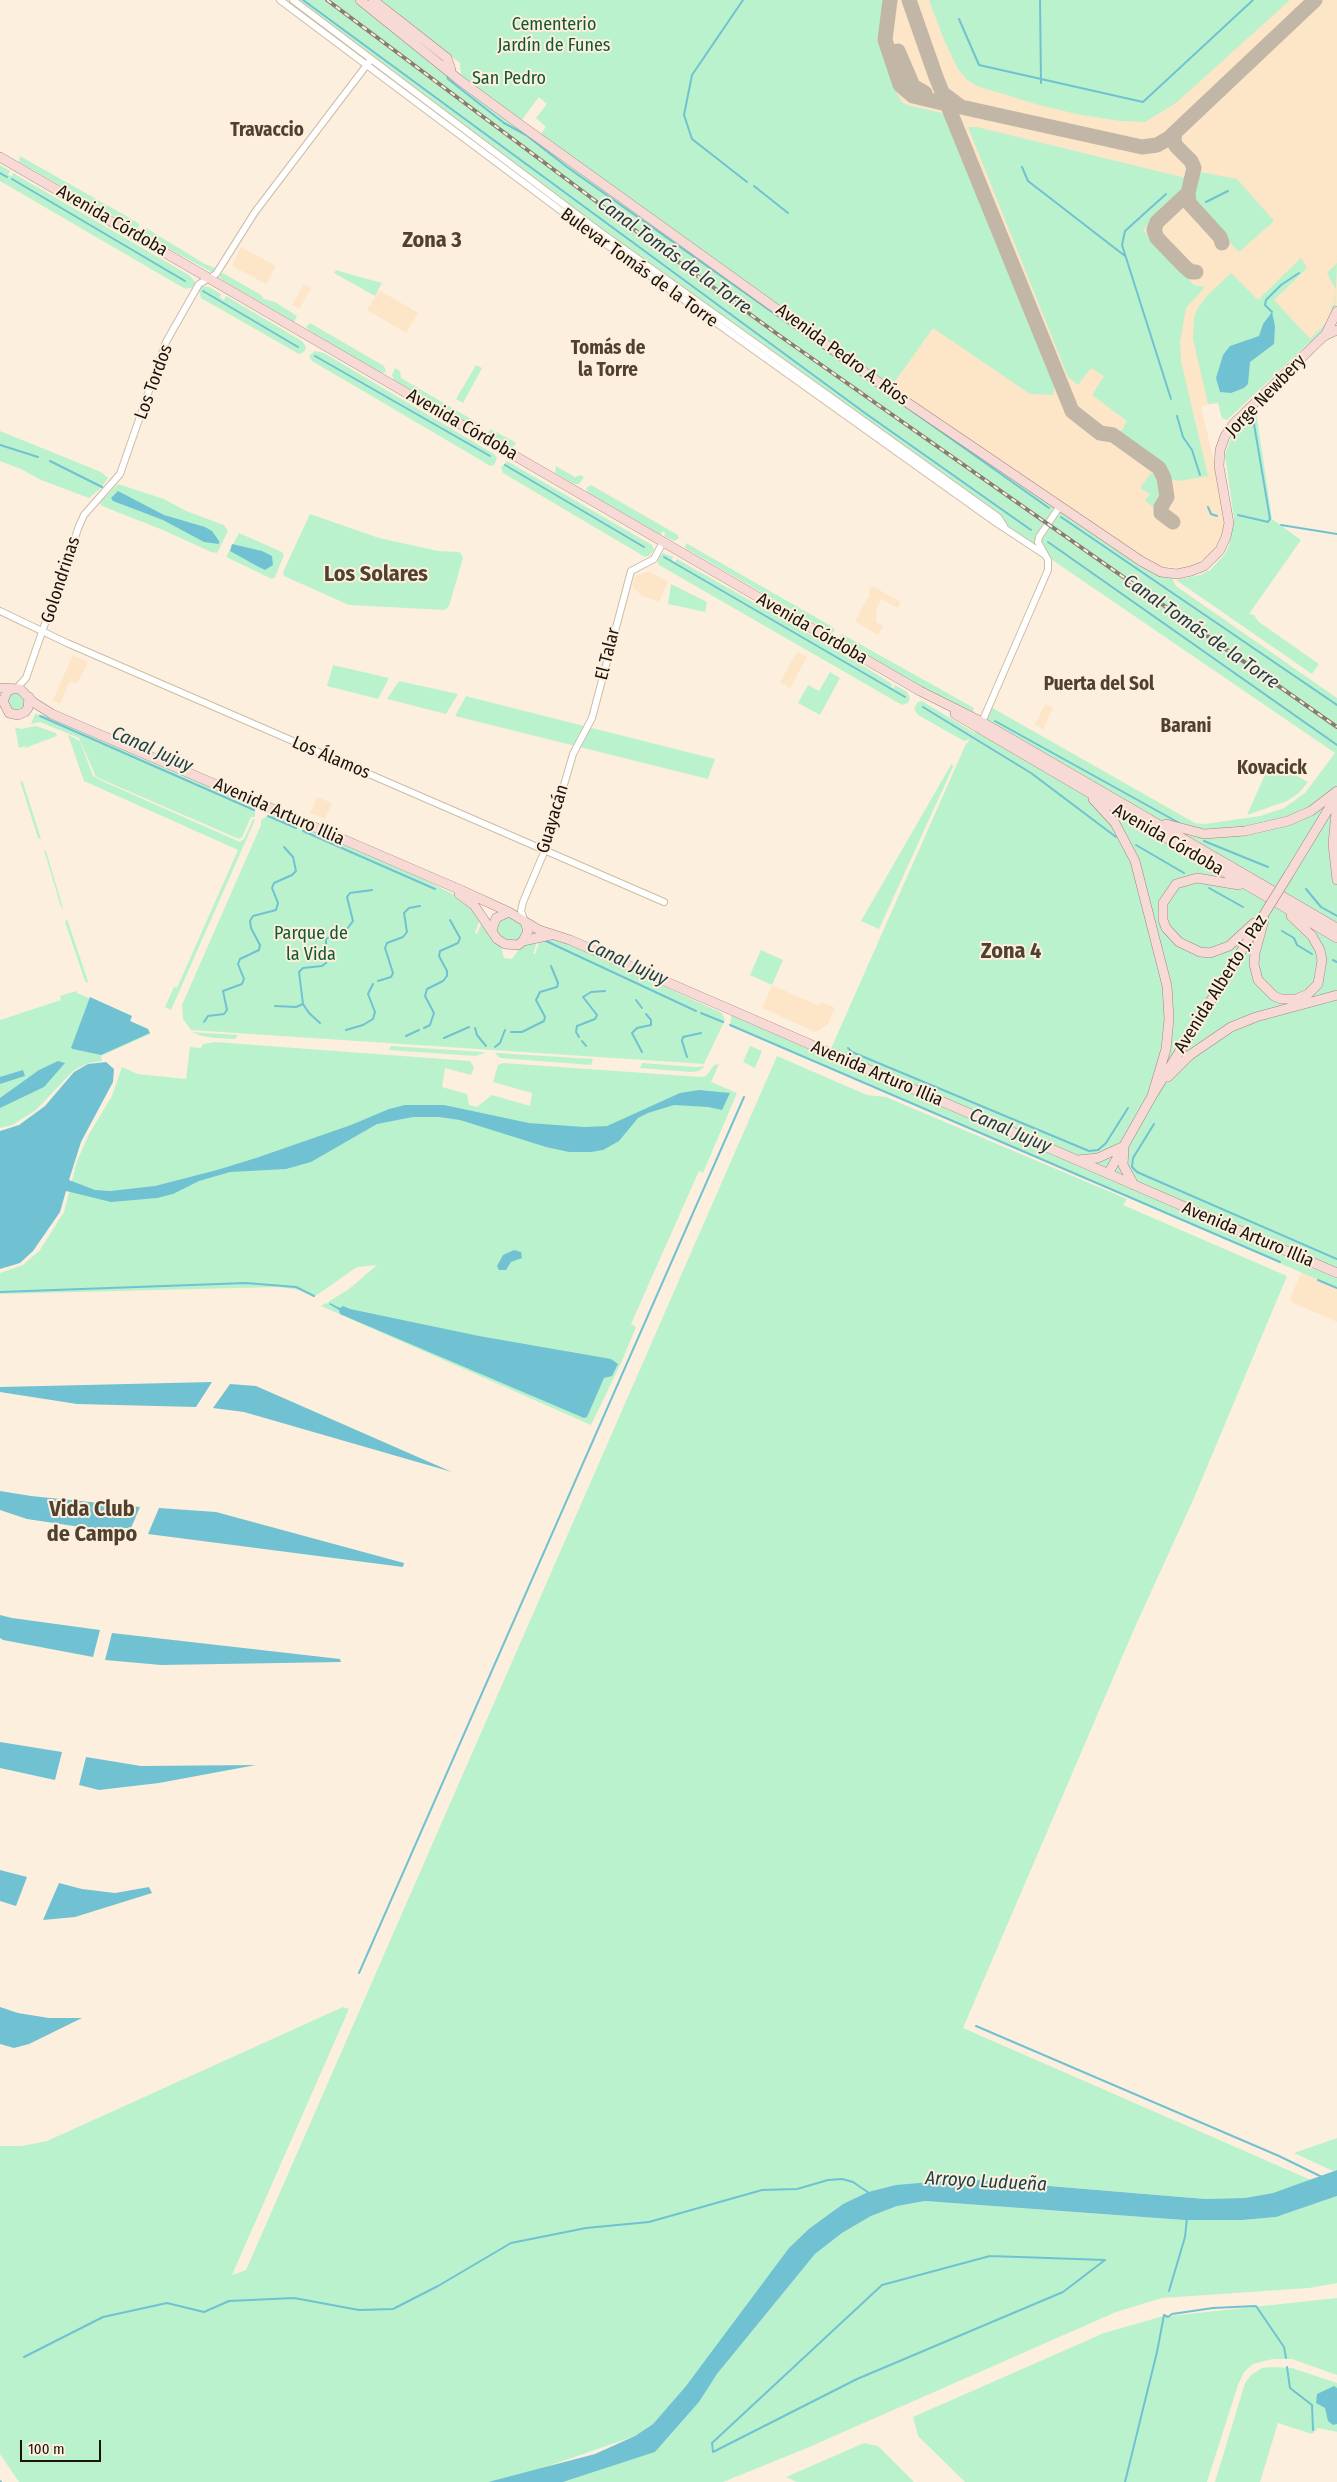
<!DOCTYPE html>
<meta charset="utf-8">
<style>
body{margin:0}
#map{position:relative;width:1337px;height:2482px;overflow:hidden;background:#fdefdd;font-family:"Fira Sans Condensed",sans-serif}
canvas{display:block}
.scale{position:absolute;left:20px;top:2440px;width:81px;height:22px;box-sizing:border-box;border:2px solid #1b140d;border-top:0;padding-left:6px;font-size:15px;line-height:18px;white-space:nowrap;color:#1b140d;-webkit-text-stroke:4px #fdefdd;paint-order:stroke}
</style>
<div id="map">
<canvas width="1337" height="2482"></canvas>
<div class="scale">100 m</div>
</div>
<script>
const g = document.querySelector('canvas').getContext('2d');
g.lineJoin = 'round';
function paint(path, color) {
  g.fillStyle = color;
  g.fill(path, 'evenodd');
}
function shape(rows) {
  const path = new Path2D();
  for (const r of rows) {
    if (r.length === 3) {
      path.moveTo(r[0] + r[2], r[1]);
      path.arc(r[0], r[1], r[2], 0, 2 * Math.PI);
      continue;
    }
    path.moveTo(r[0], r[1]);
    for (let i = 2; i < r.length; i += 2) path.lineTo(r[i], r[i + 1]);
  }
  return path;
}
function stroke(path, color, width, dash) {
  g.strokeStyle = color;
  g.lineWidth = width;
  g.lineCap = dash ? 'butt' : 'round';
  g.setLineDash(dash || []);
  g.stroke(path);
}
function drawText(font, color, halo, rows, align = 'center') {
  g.font = font + ' "Fira Sans Condensed",sans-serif';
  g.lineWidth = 4;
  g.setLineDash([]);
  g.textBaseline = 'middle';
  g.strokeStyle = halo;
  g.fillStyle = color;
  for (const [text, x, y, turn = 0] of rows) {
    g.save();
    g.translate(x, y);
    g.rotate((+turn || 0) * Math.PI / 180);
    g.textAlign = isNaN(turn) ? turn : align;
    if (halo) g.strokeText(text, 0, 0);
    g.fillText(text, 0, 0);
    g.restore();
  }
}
const built = shape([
 [627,0,1337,0,1337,305,1313,343,1311,341,1227,420,1222,418,1218,403,1201,406,1225,509,1225,529,1217,547,1208,557,1191,566,1178,568,1159,566,1147,560,891,387,541,134,546,127,536,118],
 [241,247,276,266,266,284,232,266],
 [304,284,311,288,299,309,292,305],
 [379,290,418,313,406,333,367,310],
 [649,571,668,582,659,602,642,596,632,586,635,576],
 [872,586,901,602,898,608,881,599,877,608,876,622,883,626,878,635,855,621,870,594,868,593],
 [797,652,807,657,790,688,780,682],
 [73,655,88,662,77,684,70,681,60,704,53,700],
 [1045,704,1053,708,1043,729,1035,725],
 [317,797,332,803,325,819,310,813],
 [772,985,819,1006,822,1002,835,1008,828,1024,816,1032,762,1008],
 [1302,1271,1337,1285,1337,1322,1291,1302,1291,1296]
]);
const green = shape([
 [293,0,883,0,879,45,895,90,902,102,907,105,942,113,950,122,1055,380,1053,395,1030,394,933,328,891,387,541,134,546,127,536,118,547,104,539,97,521,121,461,76,460,63,447,53,444,56,447,58,451,71,458,79,522,126,899,397,1141,561,1170,574,1176,586,1337,698,1337,1288,730,1025,732,1011,829,1053,965,746,970,739,964,741,918,715,914,709,918,702,922,701,975,733,989,706,1195,823,1205,824,1260,816,1284,808,1305,793,1335,753,1004,527,998,517,599,231],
 [929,0,1290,0,1176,103,1145,122,1121,121,1076,114,1039,105,977,86,966,79,958,69,944,40],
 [968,127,977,127,1186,178,1178,196,1143,230,1194,285,1205,287,1186,308,1180,343,1181,361,1208,476,1179,481,1170,479,1164,467,1119,434,1127,421,1092,395,1104,376,1091,368,1078,385,1068,377],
 [20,156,135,221,139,224,138,230,19,162],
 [0,165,10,171,8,175,12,176,13,173,189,275,196,283,194,287,186,289,175,283,0,181],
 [1200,172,1237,179,1274,221,1239,252,1195,205,1193,192],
 [146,228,205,264,215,268,213,273,144,235,142,234],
 [1301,258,1307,268,1274,300,1310,339,1326,323,1332,312,1331,306,1334,305,1336,290,1327,273,1337,263,1335,310,1322,334,1313,343,1311,341,1227,420,1222,418,1218,403,1208,404,1193,339,1194,317,1199,306,1207,296,1231,273,1258,300],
 [336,270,353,275,382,283,375,296,334,273],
 [223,273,261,295,264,299,275,302,297,316,294,322,224,281,220,278,220,274],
 [202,286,209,287,221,294,220,298,224,300,226,296,302,341,306,347,304,352,299,354,201,298,199,291],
 [310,323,384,366,386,371,384,373,377,371,310,331,306,327],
 [315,351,324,353,494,454,497,458,494,465,490,466,477,458,312,361,309,356],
 [476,365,482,368,463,403,456,399],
 [395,368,400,371,401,378,483,426,479,428,472,426,394,380,392,375],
 [1256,411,1272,519,1301,540,1249,614,1254,615,1259,622,1319,664,1312,674,1176,580,1200,575,1210,570,1224,555,1229,546,1234,519,1225,455,1232,435],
 [490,429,515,442,516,444,510,448,492,437,488,433],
 [0,431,101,472,108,478,102,487,89,498,41,480,21,469,0,461],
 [507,461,652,545,654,550,650,555,645,557,503,473,501,467],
 [556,466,575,477,580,475,584,477,579,484,574,484,555,473],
 [1151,473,1158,476,1162,498,1155,508,1145,501,1150,494,1140,488],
 [118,484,164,499,186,511,224,525,228,531,217,553,211,552,163,530,102,506,100,504,102,500],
 [591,485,678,535,679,538,675,541,672,540,664,536,665,533,662,531,661,535,588,493,586,488],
 [310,514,379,538,438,551,460,552,463,558,449,606,445,610,349,605,284,576,283,572],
 [239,533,282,552,284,555,275,577,272,579,226,557],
 [686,543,831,626,835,630,832,633,685,548],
 [663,553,673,557,672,560,675,562,677,559,848,656,892,684,891,687,894,688,895,685,907,692,910,698,908,703,902,705,659,565,657,559],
 [671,584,707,602,705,612,668,604],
 [842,634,974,708,973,714,920,686,842,641,840,637],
 [333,665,389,678,378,699,327,686],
 [830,672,840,678,820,715,798,703,808,685,819,691],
 [399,681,458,694,446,714,387,699],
 [16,702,9],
 [466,696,489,702,715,759,708,779,455,716],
 [35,714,49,716,197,780,252,806,255,809,255,817,251,817,242,837,239,839,96,777,79,738,40,722,31,724],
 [36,726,56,733,57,736,25,748,25,746,19,748,15,727,21,729],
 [68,735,80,741,93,776,100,780,240,842,244,839,253,819,255,820,171,1010,165,1007,174,987,177,988,238,850,84,781],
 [1271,761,1308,782,1299,793,1287,801,1247,815],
 [952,763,953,767,879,929,861,921],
 [20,781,23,782,41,839,38,838],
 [270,814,409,872,459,897,481,916,475,933,477,934,483,919,501,947,504,958,512,959,519,949,529,943,537,942,533,954,535,954,540,939,549,938,564,941,722,1013,725,1020,704,1064,191,1030,183,1019,182,1005,261,825,261,820],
 [44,850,46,851,63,908,61,907],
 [502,917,509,917,521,923,524,930,521,939,515,941,500,937,496,930,497,922],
 [67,919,88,981,88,983,85,981,65,922],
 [761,950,783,960,772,985,750,975],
 [76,991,77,993,132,1016,130,1021,148,1029,150,1034,101,1056,102,1061,89,1063,74,1070,36,1110,12,1125,0,1128,0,1020,61,1000,60,996],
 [189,1031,191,1032,238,1035,235,1039,214,1038,202,1036],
 [215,1042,470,1061,474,1067,471,1075,445,1068,442,1087,467,1094,469,1105,477,1107,492,1095,530,1106,532,1093,493,1082,498,1065,503,1063,701,1077,706,1076,714,1065,719,1064,711,1082,737,1093,703,1173,699,1171,631,1324,636,1327,622,1361,591,1425,321,1306,326,1303,329,1304,328,1302,349,1289,377,1265,357,1267,314,1297,301,1290,277,1287,0,1294,0,1273,23,1265,40,1250,64,1212,77,1161,89,1134,112,1096,122,1067,138,1074,186,1079,190,1047,201,1048,203,1044],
 [391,1046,483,1052,485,1053,475,1056,389,1050],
 [750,1046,762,1051,755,1068,743,1062],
 [495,1053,497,1053,593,1059,591,1065,500,1058],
 [777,1056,867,1095,886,1097,1127,1199,1123,1205,1287,1276,1194,1498,1135,1627,963,2028,1311,2180,1273,2193,1245,2198,1205,2199,965,2179,931,2181,868,2192,843,2204,810,2228,686,2386,653,2424,635,2436,534,2471,488,2482,19,2482,0,2454,0,2146,22,2146,47,2141,343,2007,349,2009,232,2275,246,2270],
 [642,1063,697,1067,705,1066,699,1071,692,1072,640,1068],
 [1337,2138,1337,2170,1333,2171,1294,2153],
 [1337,2196,1337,2283,1309,2288,1162,2298,1116,2312,807,2448,723,2482,563,2482,655,2452,699,2402,717,2374,815,2254,842,2233,871,2216,897,2206,925,2201,1184,2220,1243,2220,1276,2217],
 [1337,2298,1337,2375,1292,2359,1273,2359,1253,2364,1244,2372,1238,2385,1207,2482,965,2482,918,2436,913,2417,1104,2333,1160,2317],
 [1272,2367,1292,2368,1337,2383,1337,2432,1318,2428,1312,2434,1278,2423,1260,2482,1215,2482,1245,2383,1251,2375,1262,2368],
 [864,2443,878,2446,914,2482,797,2482,786,2477]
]);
const water = shape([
 [1272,312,1275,326,1274,344,1250,362,1248,384,1244,388,1231,393,1220,392,1216,378,1223,355,1230,346,1259,336,1263,324],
 [118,491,164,515,205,527,212,531,219,541,219,544,204,542,163,520,113,501,111,498],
 [232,544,262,551,272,556,273,565,265,570,257,566,230,551],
 [90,997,132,1016,130,1021,148,1029,150,1033,101,1055,73,1049,71,1048],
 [58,1061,65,1063,44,1087,0,1108,0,1098,39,1070],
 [106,1062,114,1069,113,1082,81,1142,69,1180,95,1190,110,1191,155,1186,217,1170,256,1158,351,1125,389,1109,405,1105,444,1105,529,1123,584,1127,607,1126,680,1093,699,1090,730,1093,722,1110,708,1107,674,1105,648,1113,638,1118,619,1141,603,1150,591,1152,569,1152,546,1147,460,1120,439,1117,413,1117,377,1124,311,1162,286,1169,230,1172,199,1181,173,1194,157,1198,111,1202,66,1191,60,1212,33,1251,20,1263,0,1269,0,1131,19,1125,45,1106,74,1072,88,1064],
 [23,1070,25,1076,0,1084,0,1077],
 [514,1250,521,1252,522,1258,511,1262,506,1270,499,1270,497,1266,503,1255],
 [330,1303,340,1308,343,1306,350,1309,479,1336,611,1359,618,1364,612,1376,604,1378,587,1417,584,1418,340,1314,339,1310,329,1304],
 [212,1382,196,1407,77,1404,0,1392,0,1387],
 [230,1384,256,1386,452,1472,244,1412,213,1408],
 [0,1491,31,1496,140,1507,131,1528,87,1528,27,1519,0,1510],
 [159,1508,216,1512,404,1563,403,1567,148,1534],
 [0,1615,12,1618,100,1630,93,1657,3,1640,0,1638],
 [112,1633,340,1659,341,1662,161,1665,105,1660],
 [0,1742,62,1752,55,1780,0,1768],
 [86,1757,141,1766,256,1765,159,1783,99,1790,79,1785],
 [0,1870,27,1877,16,1906,0,1901],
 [59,1883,82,1889,115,1893,149,1887,152,1893,75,1917,43,1920],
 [0,2007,18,2013,49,2018,82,2018,29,2044,14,2048,0,2044],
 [1337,2170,1337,2196,1276,2217,1243,2220,1184,2220,925,2201,897,2206,871,2216,842,2233,815,2254,717,2374,699,2402,655,2452,563,2482,488,2482,595,2454,635,2436,653,2424,686,2386,789,2248,810,2228,843,2204,868,2192,896,2185,965,2179,1205,2199,1245,2198,1273,2193],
 [1334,2386,1337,2388,1337,2424,1333,2425,1328,2421,1325,2408,1316,2403,1317,2394]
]);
const stream = shape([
 [303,0,865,413,1031,530],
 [743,0,692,75,684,115,692,139,747,182],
 [1040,0,1041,83],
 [959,19,979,65,1143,102,1253,0],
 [447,74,448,79,504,123,526,135,567,167,1049,508],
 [1022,167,1028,181,1125,256],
 [0,173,7,177],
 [12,179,185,281],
 [754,186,788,213],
 [1166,194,1125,231,1122,245,1171,399],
 [1206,202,1228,191],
 [203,291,298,347],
 [1272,312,1265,305,1266,300,1281,285,1299,273],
 [315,356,490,456],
 [1177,416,1183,437,1192,450,1200,475],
 [0,445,38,457],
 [50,461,102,487],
 [505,465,644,547],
 [1208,507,1211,514,1217,516],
 [1238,515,1268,522,1270,519,1253,418],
 [1061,517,1337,705],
 [1281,525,1337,534],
 [1048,542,1337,745],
 [664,557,905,697],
 [923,707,1031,773,1116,837],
 [40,716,254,810],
 [995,721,1181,824],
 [268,816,296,828],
 [303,831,435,889],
 [1204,841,1268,867],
 [1136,845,1184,873],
 [1209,888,1243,907],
 [1306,889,1321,907,1337,916],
 [347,929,353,921,347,897,350,893,372,890],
 [1282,931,1294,938,1297,945,1312,954],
 [546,941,696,1011],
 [1333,960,1337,962],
 [378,981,391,977,393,973,385,948,387,943,403,937,407,932,404,913,409,908,420,906],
 [636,1000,642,1008],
 [303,1004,309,1013,320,1023],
 [275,1006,296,1007,303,1004,299,972,303,968,322,966,326,963,326,939,340,931],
 [701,1013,723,1022],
 [204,1022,208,1016,224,1014,227,1010,223,991,242,984,244,979,238,964,240,959,259,950,260,945,251,928,250,921,253,916,276,910,278,903,272,888,274,883,292,875,296,871,293,857,284,847],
 [730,1025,1280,1262],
 [424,1028,430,1025,434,1013,425,996,427,989,443,981,447,976,447,971,439,956,440,951,458,943,460,938,450,920],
 [475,1028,477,1035,486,1046],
 [346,1030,363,1025,373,1019,375,1012,368,994,373,984],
 [511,1032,522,1032,544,1021,545,1017,536,1000,540,992,557,987,558,983,551,966],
 [406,1036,419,1030],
 [579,1037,576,1032,577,1026,595,1019,597,1015,583,997,591,992,605,991],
 [444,1038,469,1027],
 [582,1041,586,1046],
 [495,1047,500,1043,505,1030],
 [848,1048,852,1052,1089,1151,1098,1150,1106,1143,1128,1108],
 [642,1052,632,1033,637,1028,651,1025,651,1020,646,1014],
 [687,1057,682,1041,683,1037,701,1033],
 [1154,1124,1133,1158,1132,1167,1137,1172,1337,1259],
 [1318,1280,1337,1288],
 [0,1292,246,1283,296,1287,314,1296],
 [359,1973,744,1097],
 [976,2026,1279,2156,1322,2177],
 [990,2256,1105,2260,1063,2292,857,2379,713,2452,712,2443,882,2285,990,2256],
 [1169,2291,1185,2237,1187,2218],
 [24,2357,103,2317,167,2303,204,2312,229,2301,294,2298,359,2310,393,2309,438,2286,511,2243,586,2228,649,2222,762,2190,797,2189,828,2180,842,2179,853,2182,869,2193],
 [1287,2367,1290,2388,1312,2405,1313,2430],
 [0,2481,1,2482],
 [1125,2482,1157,2352,1164,2315,1168,2317,1172,2314,1213,2308,1256,2306,1284,2347,1286,2358]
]);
const taxiway = shape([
 [890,0,885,40,900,85,913,96,955,106],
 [909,0,936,77,1072,411,1100,433,1113,435,1159,468,1164,478,1167,497,1161,507,1161,513,1173,522],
 [898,51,913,86,925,93],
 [945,95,961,107,1142,147,1157,145,1169,138,1315,0],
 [1175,132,1174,141,1176,146,1191,161,1194,168,1188,193,1189,203,1220,237,1222,243],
 [1188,193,1157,222,1154,230,1157,238,1185,267,1191,272,1196,272]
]);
const minor = shape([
 [280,0,596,237,995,522,1045,555],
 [293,0,599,231,998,517,1004,526],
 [0,611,67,643,664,902],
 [16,689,26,678,79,526,84,515,120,474,166,342,199,284,216,274,255,212,369,62],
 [982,722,1048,570,1048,560,1038,542,1039,537,1060,506],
 [525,922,521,911,523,902,545,850,573,754,592,718,631,571,654,559,663,542]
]);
const major = shape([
 [360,0,458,79,522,126,899,397,1141,561,1161,572,1177,574,1191,571,1204,566,1220,550,1226,537,1229,523,1219,466,1220,450,1225,436,1234,423,1324,336,1337,330],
 [373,0,447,58,451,70],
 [0,157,920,691,982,722,1337,928],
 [1325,336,1337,311],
 [0,688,20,689,33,702,52,714,463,891,509,912,539,930,570,940,1337,1273],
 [12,689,7,692,3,701,9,713,18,715,25,712,28,708,29,697],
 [955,714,1337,938],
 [1093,799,1115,823,1135,861,1167,986,1169,1019,1166,1049,1152,1096],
 [1337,802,1333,844,1337,880],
 [1166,824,1204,834,1245,831,1288,821,1311,811,1337,791],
 [1289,874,1337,795],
 [1239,885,1197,878,1176,884,1163,903,1163,920,1166,928,1179,942,1200,952,1210,953,1229,946,1254,923],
 [459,894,474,905,497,939,505,944,518,945,523,941,528,931,525,922],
 [1264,920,1255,953,1254,964,1258,980,1274,996,1281,999,1296,999,1308,994,1318,984,1322,960,1320,950,1312,936,1291,916],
 [492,930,496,918,509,912],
 [523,941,551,935],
 [1168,1077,1190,1055,1231,1027,1256,1017,1337,995],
 [1124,1149,1123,1165,1134,1185],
 [1078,1160,1098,1158,1124,1146],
 [1108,1174,1152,1096,1268,908]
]);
const rail = shape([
 [327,0,621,220,780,336,1337,727]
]);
const majorBridge = shape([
 [1268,908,1289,874]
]);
const parkNames = [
 ["Cementerio",554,25],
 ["Jardín de Funes",554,46],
 ["San Pedro",509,79],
 ["Parque de",311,934],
 ["la Vida",311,955]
];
const streetNames = [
 ["Avenida Córdoba",112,221,30],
 ["Bulevar Tomás de la Torre",639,268,36],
 ["Avenida Pedro A. Ríos",842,355,36],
 ["Los Tordos",154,382,-70],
 ["Jorge Newbery",1266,396,-46],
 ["Avenida Córdoba",462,425,30],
 ["Golondrinas",61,580,-72],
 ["Avenida Córdoba",812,629,30],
 ["El Talar",608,654,-76],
 ["Los Álamos",331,758,23],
 ["Avenida Arturo Illia",279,812,24],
 ["Guayacán",553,819,-73],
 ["Avenida Córdoba",1168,840,30],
 ["Avenida Alberto J. Paz",1221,984,-58],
 ["Avenida Arturo Illia",877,1074,23],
 ["Avenida Arturo Illia",1248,1235,23]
];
const neighbourhoodNames = [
 ["Travaccio",267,131],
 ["Tomás de",608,349],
 ["la Torre",608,371],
 ["Puerta del Sol",1099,685],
 ["Barani",1186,727],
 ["Kovacick",1272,769]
];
const waterNames = [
 ["Canal Tomás de la Torre",674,256,36],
 ["Canal Tomás de la Torre",1201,632,35],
 ["Canal Jujuy",152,750,24],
 ["Canal Jujuy",627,963,25],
 ["Canal Jujuy",1010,1131,23],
 ["Arroyo Ludueña",986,2182,3]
];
const districtNames = [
 ["Zona 3",432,241],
 ["Los Solares",376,575],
 ["Zona 4",1011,952],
 ["Vida Club",92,1510],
 ["de Campo",92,1535]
];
paint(built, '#fde5c8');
paint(green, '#bbf2ce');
paint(water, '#70c2d2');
stroke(stream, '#70c2d2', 2);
stroke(taxiway, '#c2b6a7', 15);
stroke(minor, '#cdbca6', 8);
stroke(major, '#a6857d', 10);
stroke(minor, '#fff', 6);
stroke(major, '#f7dad6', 9);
stroke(rail, '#887d71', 4);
stroke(rail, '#fdefdd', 2, [5.5]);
stroke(majorBridge, '#a6857d', 10, []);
stroke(majorBridge, '#f7dad6', 9);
drawText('18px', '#115834', '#fdefdd', parkNames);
drawText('18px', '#1b140d', '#fdefdd', streetNames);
drawText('bold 19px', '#50412f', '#fdefdd', neighbourhoodNames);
drawText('italic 19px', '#1b4249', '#fdefdd', waterNames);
drawText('bold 22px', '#50412f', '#fdefdd', districtNames);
</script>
